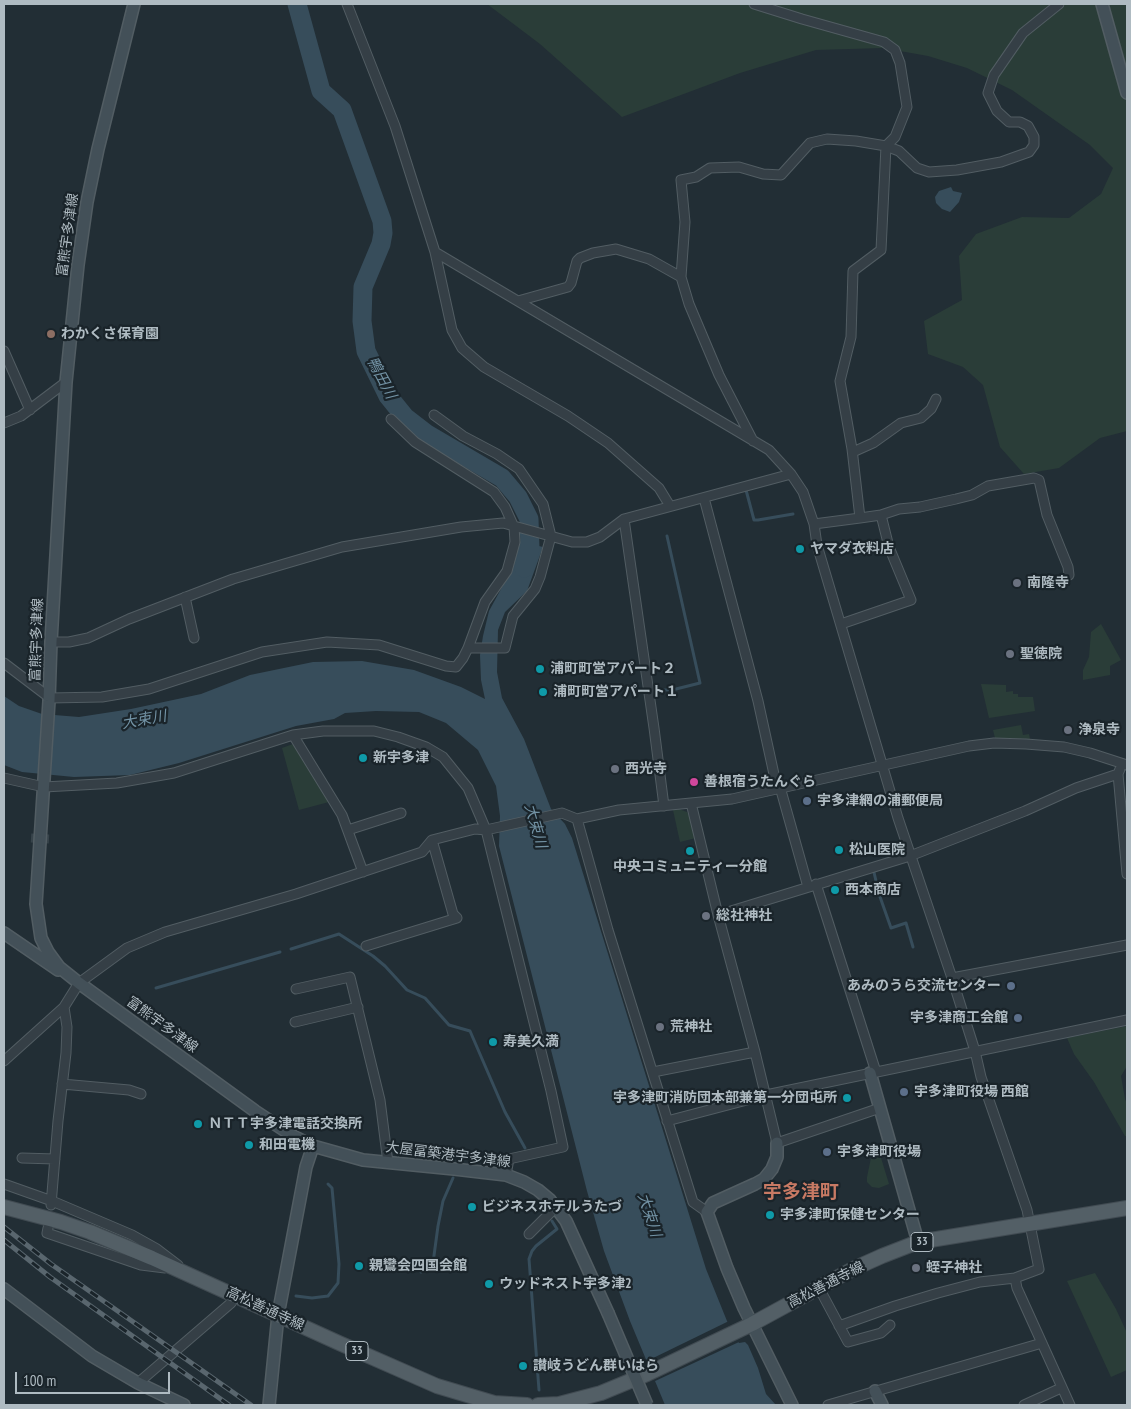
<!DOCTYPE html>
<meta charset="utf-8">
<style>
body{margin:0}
#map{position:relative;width:1131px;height:1409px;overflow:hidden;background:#222e35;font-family:"PT Sans Narrow",sans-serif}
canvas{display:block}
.frame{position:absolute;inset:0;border:5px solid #afbbc2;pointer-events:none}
.scale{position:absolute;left:15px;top:1372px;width:155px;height:22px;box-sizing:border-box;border:2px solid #afbbc2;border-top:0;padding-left:6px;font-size:15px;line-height:18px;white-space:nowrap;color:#afbbc2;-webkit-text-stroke:4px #1a242a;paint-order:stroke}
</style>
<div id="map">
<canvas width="1131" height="1409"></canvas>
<div class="frame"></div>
<div class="scale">100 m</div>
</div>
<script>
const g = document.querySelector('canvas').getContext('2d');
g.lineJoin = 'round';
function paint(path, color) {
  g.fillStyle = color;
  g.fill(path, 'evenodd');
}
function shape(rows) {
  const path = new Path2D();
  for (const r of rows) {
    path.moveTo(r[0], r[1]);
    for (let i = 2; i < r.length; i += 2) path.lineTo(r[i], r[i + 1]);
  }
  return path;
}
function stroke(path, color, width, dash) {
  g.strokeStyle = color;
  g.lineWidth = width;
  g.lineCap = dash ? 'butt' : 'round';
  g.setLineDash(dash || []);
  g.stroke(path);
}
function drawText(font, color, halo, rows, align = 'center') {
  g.font = font + ' "PT Sans Narrow","Noto Sans JP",sans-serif';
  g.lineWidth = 4.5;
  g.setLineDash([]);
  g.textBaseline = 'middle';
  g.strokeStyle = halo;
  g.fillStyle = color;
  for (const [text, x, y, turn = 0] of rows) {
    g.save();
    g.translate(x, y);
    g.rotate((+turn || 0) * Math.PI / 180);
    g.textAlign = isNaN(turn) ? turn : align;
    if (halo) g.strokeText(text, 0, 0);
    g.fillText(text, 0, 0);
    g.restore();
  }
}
const green = shape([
 [487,4,1127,4,1127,431,1100,438,1059,468,1024,474,1000,447,983,385,963,367,928,354,924,321,962,300,959,256,976,234,1022,217,1069,218,1101,194,1113,168,1090,145,1012,90,967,68,928,56,883,48,816,50,740,73,622,117,540,44],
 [1101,624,1121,660,1110,666,1110,675,1083,680,1083,670,1089,657,1091,632],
 [981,684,1006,685,1006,692,1013,691,1013,694,1018,694,1018,697,1033,697,1035,711,989,718],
 [1021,725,1023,735,1029,734,1030,739,995,738,993,730],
 [293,744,329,802,299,810,282,748],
 [679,809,687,812,692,821,696,838,680,842,673,810],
 [1127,1026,1127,1066,1121,1076,1125,1099,1127,1104,1127,1136,1125,1136,1094,1082,1074,1054,1067,1038],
 [878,1148,889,1184,879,1188,872,1187,867,1182,867,1177,872,1153],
 [1095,1273,1116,1309,1127,1333,1127,1370,1111,1377,1067,1281]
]);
const water = shape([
 [951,187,953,191,962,193,959,202,950,212,942,209,936,203,935,197,939,191],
 [518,541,543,547,527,591,505,612,498,630,497,672,502,698,524,739,551,809,565,824,572,838,706,1269,727,1321,739,1343,745,1342,748,1345,758,1368,766,1394,776,1405,665,1405,630,1321,604,1251,587,1191,499,846,500,816,496,786,478,750,446,723,419,712,376,711,345,713,334,719,296,726,179,763,130,775,74,777,22,772,4,765,4,696,19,706,42,714,79,717,131,709,201,694,250,675,313,662,362,661,414,670,461,687,485,699,481,680,480,655,483,636,489,611,507,578]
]);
const pier = shape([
 [729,1321,739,1342,653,1382,645,1362]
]);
const stream = shape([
 [746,490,754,520,758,520,793,514],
 [654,691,676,689,700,683,667,536],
 [873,868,879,894,891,928,906,923,913,947],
 [291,949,339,934,373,956,385,966,407,990,425,998,449,1025,470,1031,505,1112,525,1148],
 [156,988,280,952],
 [421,1272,430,1268,433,1263,438,1226,443,1201,453,1178],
 [296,1296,312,1298,328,1296,338,1283,339,1264,332,1188,328,1184],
 [539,1390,529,1259,532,1251,536,1246,557,1229,552,1221]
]);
const river = shape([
 [297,4,321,91,342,110,382,221,383,233,381,244,363,287,362,321,366,351,388,396,405,417,427,434,502,478,518,497,529,519,530,549,524,568]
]);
const streetTunnel = shape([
 [31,838,49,839]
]);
const street = shape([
 [347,4,395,126,435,252,452,330,462,348,484,367,568,416,608,443,659,488,670,506],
 [754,4,802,19,884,42,895,50,900,63,907,107,895,137,886,146,881,250,853,271,851,337,840,381,852,449,860,518,814,524],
 [435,252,769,450,791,474,803,492,814,524,817,545,898,818,952,978,975,1051,981,1077,1027,1210,1039,1269,1015,1278,980,1282,938,1293,895,1306,839,1326],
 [518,301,568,287,571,283,577,261,580,258,593,253,616,249,649,259,681,277],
 [4,351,30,410],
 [434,415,463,436,497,454,519,469,543,504,551,536,540,577,535,589,513,616,505,648,468,648],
 [4,423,21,416,66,382],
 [753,441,719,375,689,304,681,277,685,222,681,180,696,177,710,168,739,167,763,174,781,175,810,143,827,139,856,141,886,146,899,151,917,168,929,172,957,170,1001,162,1029,152,1034,145,1034,137,1028,126,1020,122,1009,122,997,111,988,93,994,75,1023,33,1059,4],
 [853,452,873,443,901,423,921,418,931,409,936,399],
 [704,498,758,701,777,788],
 [860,518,881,515,899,509,920,507,956,499,972,495,988,486,1034,478,1039,480,1047,515,1068,567,1069,575],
 [624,519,654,728,664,806],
 [185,597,194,638],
 [841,624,911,600,889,547,881,515],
 [51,642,69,642,88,638,129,619,233,579,342,547,461,527,503,523,572,542,587,542,600,537,624,519,791,474],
 [4,663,50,698,102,697,149,689,262,652,327,642,379,645,446,666,456,667,463,658,468,648,485,602,507,571,515,542,514,527,505,507,494,492,415,442,391,419],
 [293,735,342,815,363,872],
 [1120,769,1118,774,1127,874],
 [4,778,44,787,117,783,174,773,293,735,323,731,374,731,398,737,426,747,443,757,468,788,486,830,551,1091,563,1147,509,1159,506,1175],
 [780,787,808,887],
 [691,803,718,915,755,1052,777,1143,880,1108],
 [577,819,608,930,693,1202,707,1212],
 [348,830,401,813],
 [816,884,876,1072],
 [718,915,910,856,1025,811,1076,788,1118,774],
 [366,946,457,918,453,914,432,840],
 [952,978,1127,945],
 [296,989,350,977,380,1100,388,1163],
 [295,1022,358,1007],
 [4,1061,64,1007,79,983,127,948,165,932,296,894,422,852,432,840,475,829,486,830,562,813,577,819,619,810,732,799,969,746,994,743,1026,744,1064,747,1090,753,1127,765],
 [653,1072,755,1052],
 [62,1084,129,1090,141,1094],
 [667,1121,766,1095,1127,1020],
 [22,1158,55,1159],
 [4,1184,52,1201,132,1235,157,1249,178,1265],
 [51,1205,58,1121,66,1053,67,1027,64,1007],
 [48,1228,47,1233,141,1265,165,1268],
 [529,1234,556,1207],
 [1015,1278,1017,1288,1070,1405],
 [819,1288,848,1342,881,1333,890,1325],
 [138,1383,231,1303,235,1296],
 [828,1405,1042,1343],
 [1024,1405,1061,1388]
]);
const secondary = shape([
 [134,4,98,149,87,202,78,265,66,382,51,642,49,701,36,904,41,938,48,952,59,967,79,983,255,1111,293,1136,313,1146,363,1160,454,1169,506,1175,524,1182,538,1190,550,1200,566,1221,608,1313],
 [1102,4,1127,93],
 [4,933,58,970],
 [870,1073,918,1242],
 [777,1143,777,1157,772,1169,764,1179,755,1184,713,1203,707,1212,727,1268,744,1308,792,1405],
 [4,1289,92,1356,138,1383,184,1405],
 [875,1391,882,1405],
 [269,1405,278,1315,306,1167,313,1146]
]);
const primary = shape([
 [4,1207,61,1222,90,1232,152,1258,339,1343,437,1386,494,1403,527,1405],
 [538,1405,559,1404,601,1393,647,1374,752,1324,853,1269,882,1256,918,1242,1127,1208]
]);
const rail = shape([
 [4,1227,51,1264,251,1405],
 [4,1240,50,1277,229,1405]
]);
const secondaryBridge = shape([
 [608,1313,647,1405]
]);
const markers = [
 [51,334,5,"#8d6e63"],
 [800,549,5,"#0f9aa8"],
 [1017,583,5,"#6b7280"],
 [1010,654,5,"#6b7280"],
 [540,669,5,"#0f9aa8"],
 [543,692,5,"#0f9aa8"],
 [1068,730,5,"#6b7280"],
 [363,758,5,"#0f9aa8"],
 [615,769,5,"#6b7280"],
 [694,782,5,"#d1479c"],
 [807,801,5,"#5c6f8a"],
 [839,850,5,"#0f9aa8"],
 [690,851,5,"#0f9aa8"],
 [835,890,5,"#0f9aa8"],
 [706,916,5,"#6b7280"],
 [1011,986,5,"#5c6f8a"],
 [1018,1018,5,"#5c6f8a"],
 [660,1027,5,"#6b7280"],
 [493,1042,5,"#0f9aa8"],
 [904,1092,5,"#5c6f8a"],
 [847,1098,5,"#0f9aa8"],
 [198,1124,5,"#0f9aa8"],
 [249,1145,5,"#0f9aa8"],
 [827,1152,5,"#5c6f8a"],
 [472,1207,5,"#0f9aa8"],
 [770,1215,5,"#0f9aa8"],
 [359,1266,5,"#0f9aa8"],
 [916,1268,5,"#6b7280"],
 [489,1284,5,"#0f9aa8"],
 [523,1366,5,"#0f9aa8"]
];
const shields = [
 [922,1242,22],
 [357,1351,22]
];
const shieldNames = [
 ["33",922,1242],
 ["33",357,1351]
];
const streetNames = [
 ["富熊宇多津線",68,235,-82],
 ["富熊宇多津線",37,640,-88],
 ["富熊宇多津線",162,1025,36],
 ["大屋冨築港宇多津線",448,1155,7],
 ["高松善通寺線",826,1285,-27],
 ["高松善通寺線",265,1309,25]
];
const poiNames = [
 ["わかくさ保育園",61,334],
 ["ヤマダ衣料店",810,549],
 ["南隆寺",1027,583],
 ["聖徳院",1020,654],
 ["浦町町営アパート２",550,669],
 ["浦町町営アパート１",553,692],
 ["浄泉寺",1078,730],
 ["新宇多津",373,758],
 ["西光寺",625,769],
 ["善根宿うたんぐら",704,782],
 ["宇多津網の浦郵便局",817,801],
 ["松山医院",849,850],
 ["中央コミュニティー分館",690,867,"center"],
 ["西本商店",845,890],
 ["総社神社",716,916],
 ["あみのうら交流センター",1001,986,"right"],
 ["宇多津商工会館",1008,1018,"right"],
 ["荒神社",670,1027],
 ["寿美久満",503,1042],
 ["宇多津町役場 西館",914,1092],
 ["宇多津町消防団本部兼第一分団屯所",837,1098,"right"],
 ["ＮＴＴ宇多津電話交換所",208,1124],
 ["和田電機",259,1145],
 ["宇多津町役場",837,1152],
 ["ビジネスホテルうたづ",482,1207],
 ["宇多津町保健センター",780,1215],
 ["親鸞会四国会館",369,1266],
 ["蛭子神社",926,1268],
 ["ウッドネスト宇多津2",499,1284],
 ["讃岐うどん群いはら",533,1366]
];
const waterNames = [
 ["鴨田川",381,378,62],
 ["大束川",144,720,-10],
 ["大束川",535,826,74],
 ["大束川",649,1215,72]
];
const districtNames = [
 ["宇多津町",801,1193]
];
paint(green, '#2a3d38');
paint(water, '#374d5b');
paint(pier, '#222e35');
stroke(stream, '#374d5b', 3);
stroke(river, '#374d5b', 19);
stroke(streetTunnel, '#37434a', 9, [9, 4.5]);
stroke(street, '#525d63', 11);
stroke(secondary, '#525d63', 14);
stroke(primary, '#414b52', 16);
stroke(street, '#353f46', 9);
stroke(secondary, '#435058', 11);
stroke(primary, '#535f66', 14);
stroke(rail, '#59666e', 5);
stroke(rail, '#1a242a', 3, [9]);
stroke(secondaryBridge, '#525d63', 14, []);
stroke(secondaryBridge, '#435058', 11);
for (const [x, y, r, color] of markers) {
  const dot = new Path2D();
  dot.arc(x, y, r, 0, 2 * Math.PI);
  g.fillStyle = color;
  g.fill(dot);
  stroke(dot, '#1a242a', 2);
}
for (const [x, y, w] of shields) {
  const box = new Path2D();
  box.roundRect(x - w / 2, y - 9.5, w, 19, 4);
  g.fillStyle = '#1a242a';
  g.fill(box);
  stroke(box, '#afbbc2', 1);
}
drawText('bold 12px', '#afbbc2', null, shieldNames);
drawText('14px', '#afbbc2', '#1a242a', streetNames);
drawText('bold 14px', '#afbbc2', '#1a242a', poiNames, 'left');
drawText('italic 15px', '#7292a4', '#1a242a', waterNames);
drawText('bold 19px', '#c87a64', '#1a242a', districtNames);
</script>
